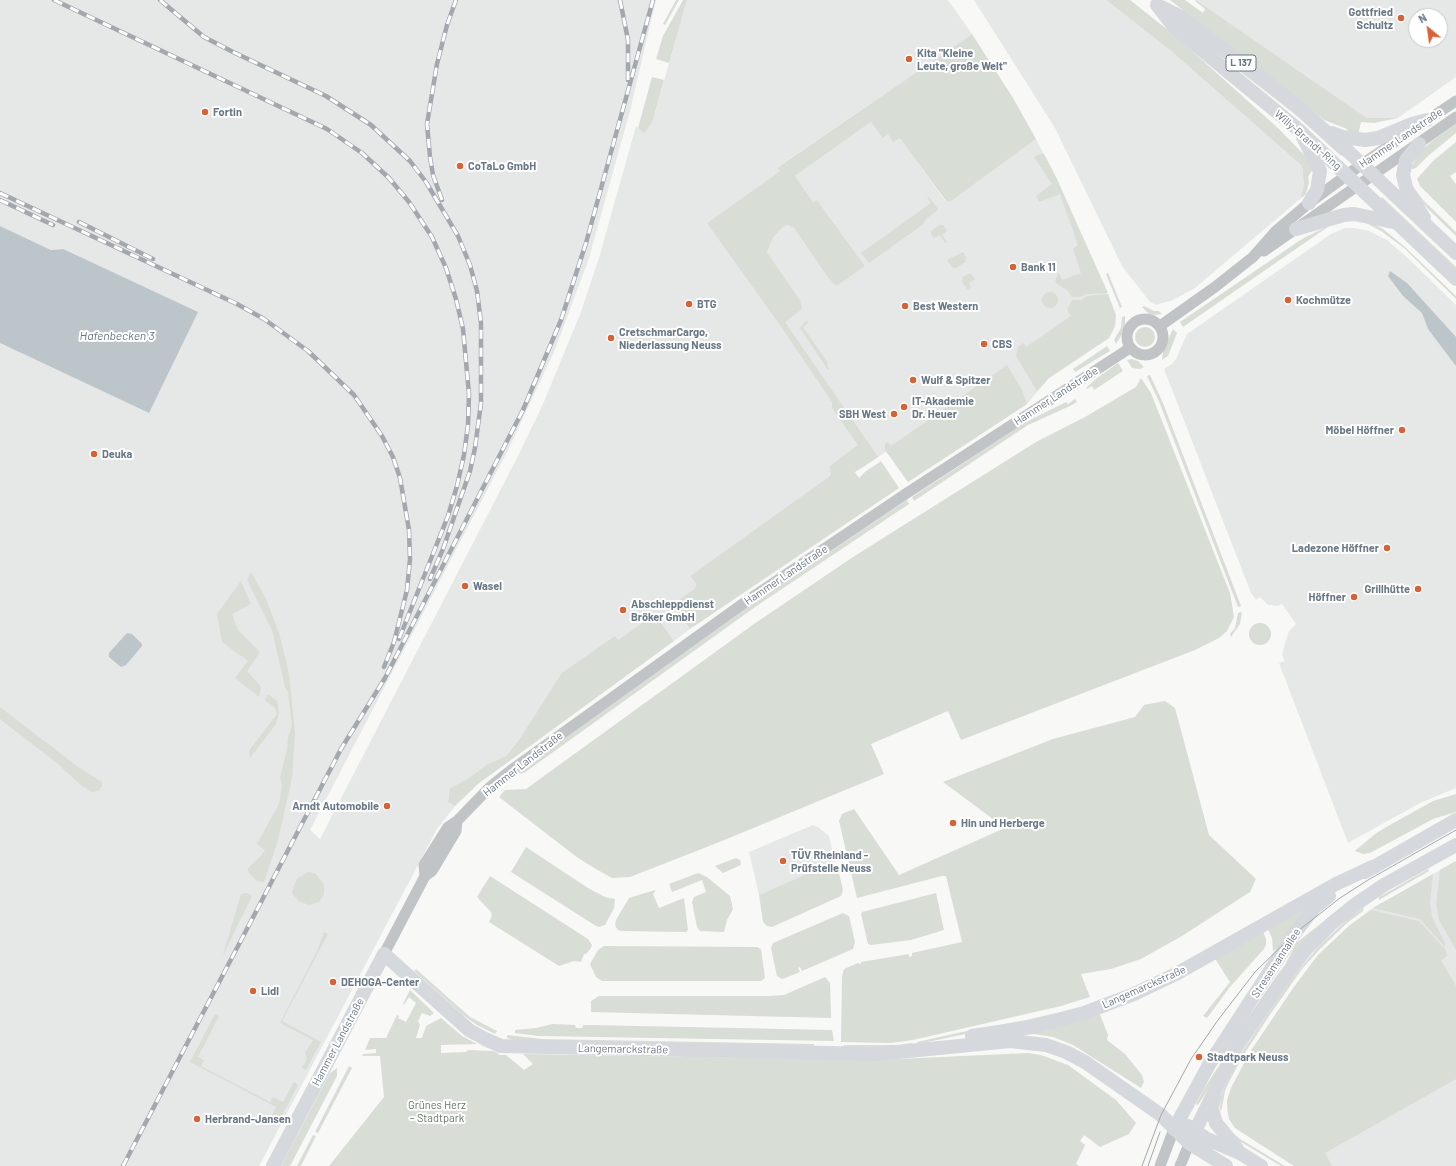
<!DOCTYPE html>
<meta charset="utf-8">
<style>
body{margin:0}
#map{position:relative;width:1456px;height:1166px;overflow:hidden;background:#f8f8f6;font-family:Barlow,sans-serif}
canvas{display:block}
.north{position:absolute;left:1408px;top:8px;width:40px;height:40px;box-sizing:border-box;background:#fff;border:1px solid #c3c9ce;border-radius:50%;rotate:331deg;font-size:11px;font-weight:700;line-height:16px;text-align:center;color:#6a7885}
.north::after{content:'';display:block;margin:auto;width:14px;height:18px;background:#d66338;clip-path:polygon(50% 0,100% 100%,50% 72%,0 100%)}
</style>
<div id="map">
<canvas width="1456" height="1166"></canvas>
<div class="north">N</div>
</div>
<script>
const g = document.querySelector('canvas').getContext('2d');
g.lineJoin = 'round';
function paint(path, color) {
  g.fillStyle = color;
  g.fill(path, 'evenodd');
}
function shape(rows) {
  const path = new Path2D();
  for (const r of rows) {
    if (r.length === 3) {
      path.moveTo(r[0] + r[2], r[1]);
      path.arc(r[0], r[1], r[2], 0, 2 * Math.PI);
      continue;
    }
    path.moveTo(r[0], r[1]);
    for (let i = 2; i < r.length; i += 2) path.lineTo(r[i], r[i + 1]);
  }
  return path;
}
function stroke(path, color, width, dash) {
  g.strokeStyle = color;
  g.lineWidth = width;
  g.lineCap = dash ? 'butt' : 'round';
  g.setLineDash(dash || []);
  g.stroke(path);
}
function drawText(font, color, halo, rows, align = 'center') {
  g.font = font + ' Barlow,sans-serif';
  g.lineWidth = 4;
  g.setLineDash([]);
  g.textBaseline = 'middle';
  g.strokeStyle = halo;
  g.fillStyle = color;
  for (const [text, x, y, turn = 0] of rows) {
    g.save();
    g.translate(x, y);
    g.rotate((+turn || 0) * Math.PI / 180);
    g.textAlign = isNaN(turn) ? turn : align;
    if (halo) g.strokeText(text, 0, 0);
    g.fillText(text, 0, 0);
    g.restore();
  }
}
const built = shape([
 [0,0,656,0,630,111,589,258,555,350,508,450,310,830,320,839,518,456,543,404,581,312,599,258,636,126,644,134,652,123,687,0,948,0,972,34,778,167,780,171,707,223,800,300,767,252,773,238,782,228,787,225,794,228,826,275,865,266,817,200,813,202,795,176,871,122,887,134,900,137,945,201,950,202,1036,139,1056,177,1116,315,1115,326,1109,338,1049,378,1027,404,908,482,887,451,859,470,852,461,824,480,690,576,696,584,695,588,673,604,690,629,674,641,655,614,618,640,615,636,521,737,506,756,486,765,469,778,450,788,448,801,455,806,437,829,259,1166,0,1166,0,343,149,413,63,249,51,250,0,226],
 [974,0,1106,0,1171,51,1302,166,1304,185,1300,199,1195,288,1173,300,1156,305,1150,302,1122,266,1055,128],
 [1196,0,1456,0,1456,77,1398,118,1367,118],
 [1416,16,1440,16,1440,40,1416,40],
 [1345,228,1355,228,1369,231,1387,240,1410,260,1456,305,1456,788,1420,803,1348,843,1279,663,1285,661,1282,655,1284,647,1289,631,1296,624,1282,604,1278,606,1268,605,1260,597,1256,600,1251,593,1164,369,1172,364,1176,359,1187,334,1331,234],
 [813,825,818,827,829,836,835,862,759,895,749,852],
 [1456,861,1456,1166,1294,1166,1235,1128,1229,1119,1227,1110,1227,1101,1231,1088,1250,1052,1294,987,1318,955,1350,925,1373,908]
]);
const green = shape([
 [676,0,679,0,665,25,663,24],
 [683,0,687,0,669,63,656,59,663,36],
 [1106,0,1130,0,1173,34,1278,128,1307,158,1313,169,1308,177,1309,183,1306,194,1300,199,1304,185,1302,166,1171,51],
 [1170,0,1185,0,1203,13,1205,9,1195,1,1196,0,1367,118,1398,118,1374,123,1361,122,1358,135,1348,134,1347,129,1324,120],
 [972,34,1013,98,1036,139,950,202,946,201,900,138,893,142,888,134,883,138,871,122,795,176,813,202,817,200,865,266,836,286,826,275,794,228,787,225,782,228,773,238,767,252,800,300,802,309,785,322,878,457,855,472,859,478,865,472,881,461,899,488,690,629,673,604,695,588,696,584,690,576,831,475,830,466,858,445,832,408,832,402,780,325,707,223,780,171,777,168],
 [1210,46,1299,115,1343,154,1341,156,1297,116,1209,47],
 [652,77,664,80,652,123,644,134,638,128],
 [1456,124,1456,133,1428,156,1416,168,1409,170,1420,152,1432,141],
 [1456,142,1456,172,1450,176,1456,184,1456,222,1420,186,1417,179,1433,161],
 [1040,154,1044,154,1056,177,1108,293,1086,294,1080,297,1072,297,1067,290,1057,284,1055,280,1059,273,1062,280,1081,273,1073,249,1078,245,1060,194,1039,202,1036,196,1052,184,1034,157],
 [1412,185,1423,200,1456,232,1456,236,1421,202,1413,192],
 [928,196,938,209,937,211,927,218,922,225,869,263,861,253,931,203,927,197],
 [1382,197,1456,267,1456,270,1381,199],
 [1366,223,1372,223,1383,229,1405,247,1456,296,1456,299,1404,248,1381,231],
 [1332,224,1183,327,1180,322,1302,239],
 [939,225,943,225,947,231,942,235,947,242,945,243,940,235,934,238,931,234,931,231],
 [963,252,966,257,965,262,956,268,952,267,947,260],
 [1108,273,1122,307,1120,308,1106,274],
 [968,274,971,274,975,279,969,283,971,287,968,290,962,282,963,277],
 [1050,300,8],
 [1108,294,1116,315,1115,326,1109,338,1049,378,1037,391,1016,356,1018,347,1023,343,1026,347,1071,316,1067,310,1072,300,1081,300,1087,296],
 [1144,306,1154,311,1159,311,1162,314,1155,315,1149,314,1142,307],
 [1125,316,1125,329,1116,344,1114,340,1121,328,1122,317],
 [806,321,809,322,803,327,828,363,827,364,829,369,828,370,800,328],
 [1145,337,10],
 [1173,329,1177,333,1168,356,1162,360,1163,351],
 [1107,346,1110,351,1075,372,1073,369],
 [1132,359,1138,361,1144,367,1140,369,1132,368,1127,360],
 [1118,363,1123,371,1094,390,1092,386,1087,389,1086,388,1097,378],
 [1007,365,1022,390,1027,404,908,482,885,450,885,444,888,442,891,446],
 [1150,375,1163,403,1241,606,1238,607,1160,404,1147,376],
 [1141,378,1151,393,1230,593,1234,617,1227,631,1219,638,1195,650,961,740,948,711,871,744,884,774,717,843,630,877,612,878,596,869,578,858,499,797,505,790,526,789,754,624,853,557,1036,442,1085,417,1136,387],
 [1075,399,1077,402,1070,406,1028,425,914,501,912,497,1026,422,1066,402,1068,404],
 [907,500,909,504,758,605,524,773,515,774,755,602],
 [251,572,266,599,279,633,289,674,295,733,292,778,278,840,264,882,257,881,248,872,248,868,261,856,265,850,257,844,279,804,282,785,280,778,287,750,288,737,292,726,288,692,285,687,272,630,247,580],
 [241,581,251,604,232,614,238,630,260,652,247,671,261,687,259,697,235,678,248,661,222,642,217,614],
 [1242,612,1240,624,1231,637,1230,634,1235,628,1238,613],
 [655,614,674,641,478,784,455,806,448,802,450,788,469,778,486,765,506,756,521,737,562,673,615,636,618,640],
 [1260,634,11],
 [268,694,277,701,279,711,276,724,250,758,249,751,277,714,275,708,265,700],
 [1165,701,1175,708,1209,835,1256,879,1250,892,1182,936,1141,959,1111,969,1081,974,1090,997,1061,1006,913,1040,891,1043,841,1042,842,976,844,969,858,963,861,964,861,962,909,954,909,957,912,956,912,953,962,942,946,876,942,876,857,898,839,821,842,814,854,809,899,875,1005,828,943,782,1053,739,1135,717,1144,705],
 [0,707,78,767,102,782,102,786,98,791,92,792,82,786,58,764,0,719],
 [1456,794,1456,812,1433,819,1370,853,1363,854,1355,851,1375,834,1388,826,1433,801],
 [526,847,588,888,605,897,615,899,614,908,605,925,599,927,596,926,511,872],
 [736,858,740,860,741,865,723,873,715,866],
 [1456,861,1456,950,1439,920,1436,904,1440,870],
 [820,868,838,869,843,890,841,896,772,927,767,926,763,922,759,895],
 [1428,869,1429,871,1379,900,1379,897],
 [308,872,316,874,324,885,324,894,319,902,309,905,299,901,292,893,294,885,298,878],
 [698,873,707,877,730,896,733,909,727,920,724,932,700,931,697,927,692,902,694,897,706,892,702,880,672,892,669,884],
 [1433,874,1430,903,1432,917,1445,943,1445,947,1420,919,1373,908],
 [490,876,588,939,592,945,591,948,586,954,584,954,581,962,574,961,559,966,489,922,492,916,491,912,477,897],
 [655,890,655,892,653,894,659,908,684,898,688,930,686,932,620,931,617,929,615,925,616,920,629,898],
 [247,893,252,896,223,955,241,894],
 [936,893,944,930,911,940,871,945,868,944,861,914,862,912],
 [1317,899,1280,945,1273,951,1272,938,1267,927],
 [1342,907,1214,1080,1198,1105,1196,1104,1205,1087,1284,967,1296,943],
 [1364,907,1363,911,1347,923,1320,949,1302,969,1269,1016,1243,1056,1230,1080,1225,1091,1222,1108,1220,1112,1221,1095,1236,1061,1289,982,1319,946,1350,917],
 [1371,910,1419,921,1445,949,1447,956,1441,960,1456,986,1456,1079,1325,1153,1332,1166,1294,1166,1235,1128,1229,1119,1227,1101,1231,1088,1250,1052,1294,987,1318,955,1350,925],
 [843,913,849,916,855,942,853,949,802,971,800,967,798,968,800,972,785,978,782,979,777,976,771,948,773,943],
 [1262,929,1266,939,1266,945,1263,950,1230,987,1207,1018,1203,1016,1230,982,1214,957],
 [324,932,328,934,282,1021,321,1042,306,1070,302,1068,307,1059,305,1053,313,1040,280,1023,317,951],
 [604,946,757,947,761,949,765,978,761,981,602,981,596,977,590,964,598,950],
 [416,969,470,1017,497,1031,495,1034,477,1025,463,1015,414,971],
 [825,977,830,983,831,1018,591,1012,591,1001,599,996,769,996,784,995],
 [410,990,434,1013,430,1016,422,1013,418,1021,420,1025,416,1038,422,1038,426,1026,441,1018,462,1036,477,1044,441,1045,441,1053,466,1052,468,1050,493,1051,498,1053,499,1055,506,1055,524,1070,533,1064,523,1054,876,1060,1028,1053,1041,1055,1068,1065,1116,1100,1136,1123,1129,1134,1100,1147,1084,1135,1080,1141,1085,1145,1076,1164,1079,1166,329,1166,384,1097,380,1056,362,1056,363,1054,376,1053,376,1049,365,1050,370,1038,386,1038,397,1015,399,1016,398,1018,406,1022,416,1003,409,997,404,1005,403,1004],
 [1061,1012,1061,1014,918,1044,917,1042,962,1032,1026,1020],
 [1099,1012,1108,1035,1107,1040,1125,1054,1142,1075,1144,1082,1141,1088,1073,1045,1053,1037,1034,1034,1034,1032],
 [215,1014,219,1016,198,1057,204,1060,201,1066,270,1102,273,1097,283,1102,294,1082,298,1085,278,1123,270,1119,276,1107,190,1062],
 [553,1024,575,1025,576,1028,582,1028,583,1025,590,1025,832,1030,834,1041,539,1036,515,1033,515,1030,536,1028],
 [507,1035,542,1039,814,1044,814,1048,514,1040,507,1038],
 [911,1043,914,1045,896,1048,843,1048,844,1045,899,1045],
 [349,1066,352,1068,318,1133,315,1132],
 [337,1068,337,1076,290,1166,281,1166,330,1073],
 [1222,1122,1225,1123,1233,1133,1240,1139,1285,1166,1281,1166,1236,1139],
 [313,1135,316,1136,301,1166,297,1166]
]);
const water = shape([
 [0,226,51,250,63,249,198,312,149,413,0,343],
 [1390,271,1407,283,1456,337,1456,366,1428,329,1422,313,1403,296,1388,276],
 [127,633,132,634,142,644,142,646,126,665,121,667,109,657,109,653]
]);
const minor = shape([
 [1264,251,1456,117],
 [1145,337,18],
 [1160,326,1215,287,1253,257,1276,231,1309,203,1362,164,1456,101],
 [425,876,432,871,456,831,457,821],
 [384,954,425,876,424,865,448,827,457,821,490,787,510,771,751,598,907,493,1130,348],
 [1160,1166,1174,1129],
 [1180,1166,1192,1137]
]);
const major = shape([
 [1157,5,1174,27,1300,131,1456,279],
 [1161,7,1181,17,1290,100,1350,153,1456,253],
 [1332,133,1343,137,1365,140,1378,138,1412,124,1427,120],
 [1303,137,1320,171,1317,190,1309,203],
 [1419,144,1406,160,1403,175,1407,191,1424,218],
 [1296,229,1344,215,1354,214,1398,223],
 [1365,872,1456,820],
 [972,1036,1032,1027,1084,1013,1134,994,1176,974,1336,884,1372,867],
 [1214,1097,1212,1109,1216,1123,1237,1149],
 [1188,1126,1207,1139,1240,1153,1261,1166],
 [1174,1129,1210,1063,1294,934,1314,908,1329,896],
 [1195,1131,1237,1046,1283,979,1307,948,1331,924,1356,904,1384,885,1456,845],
 [273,1166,384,954,469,1030,485,1039,501,1046,878,1054,1010,1041,1046,1045,1066,1052,1085,1062,1161,1115,1189,1143,1226,1166]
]);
const tram = shape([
 [1142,1166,1161,1115,1191,1059,1218,1020,1255,972,1294,934,1340,898,1368,880,1456,830],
 [1148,1166,1160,1132]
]);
const rail = shape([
 [54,0,327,129,362,153,389,178,409,202,432,237,446,268,456,299,463,329,469,394,468,425,464,455,457,486,448,516,399,639],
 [160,0,204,37,233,52,326,96,371,125,410,161,426,182,458,236,470,265,477,291,481,323,481,403,475,448,470,471,443,549,430,579],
 [620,0,628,40,628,80],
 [0,193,237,304,264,319,308,351,354,395,382,436,393,457,400,478,409,530,410,559,407,590,394,642,384,667],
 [0,200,53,225],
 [442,200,433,175,430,157,427,124,437,64,447,25,456,0],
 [79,222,153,259],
 [123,1166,341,749,385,678,523,410,561,320,586,243,653,0]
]);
const markers = [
 [1401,18,4,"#d66338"],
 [909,59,4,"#d66338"],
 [205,112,4,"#d66338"],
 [460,166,4,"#d66338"],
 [1013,267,4,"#d66338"],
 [1288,300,4,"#d66338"],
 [689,304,4,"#d66338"],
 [905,306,4,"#d66338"],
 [611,338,4,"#d66338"],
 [984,344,4,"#d66338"],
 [913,380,4,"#d66338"],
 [904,407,4,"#d66338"],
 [894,414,4,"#d66338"],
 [1402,430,4,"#d66338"],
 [94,454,4,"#d66338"],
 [1387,548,4,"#d66338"],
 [465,586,4,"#d66338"],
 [1418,589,4,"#d66338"],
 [1354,597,4,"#d66338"],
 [623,610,4,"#d66338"],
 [387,806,4,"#d66338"],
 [953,823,4,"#d66338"],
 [783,861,4,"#d66338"],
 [333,982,4,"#d66338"],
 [253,991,4,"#d66338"],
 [1199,1057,4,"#d66338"],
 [197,1119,4,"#d66338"]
];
const shields = [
 [1241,63,30]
];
const shieldNames = [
 ["L 137",1241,63]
];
const poiNames = [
 ["Gottfried",1393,12,"right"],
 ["Schultz",1393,25,"right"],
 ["Kita \"Kleine",917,53],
 ["Leute, große Welt\"",917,66],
 ["Fortin",213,112],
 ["CoTaLo GmbH",468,166],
 ["Bank 11",1021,267],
 ["Kochmütze",1296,300],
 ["BTG",697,304],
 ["Best Western",913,306],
 ["CretschmarCargo,",619,332],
 ["Niederlassung Neuss",619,345],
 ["CBS",992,344],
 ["Wulf & Spitzer",921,380],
 ["IT-Akademie",912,401],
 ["Dr. Heuer",912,414],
 ["SBH West",886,414,"right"],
 ["Möbel Höffner",1394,430,"right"],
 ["Deuka",102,454],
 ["Ladezone Höffner",1379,548,"right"],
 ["Wasel",473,586],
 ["Grillhütte",1410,589,"right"],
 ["Höffner",1346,597,"right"],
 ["Abschleppdienst",631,604],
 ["Bröker GmbH",631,617],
 ["Arndt Automobile",379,806,"right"],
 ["Hin und Herberge",961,823],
 ["TÜV Rheinland -",791,855],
 ["Prüfstelle Neuss",791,868],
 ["DEHOGA-Center",341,982],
 ["Lidl",261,991],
 ["Stadtpark Neuss",1207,1057],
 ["Herbrand-Jansen",205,1119]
];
const streetNames = [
 ["Hammer Landstraße",1401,138,-34],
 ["Willy-Brandt-Ring",1308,140,41],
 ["Hammer Landstraße",1056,396,-33],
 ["Hammer Landstraße",786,575,-34],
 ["Hammer Landstraße",523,764,-38],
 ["Stresemannallee",1276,963,-57],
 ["Langemarckstraße",1144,987,-24],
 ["Hammer Landstraße",338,1042,-62],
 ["Langemarckstraße",623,1049,1]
];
const parkNames = [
 ["Grünes Herz",437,1105],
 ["– Stadtpark",437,1118]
];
const waterNames = [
 ["Hafenbecken 3",117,336]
];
paint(built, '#e6e7e7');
paint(green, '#d8ddd5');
paint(water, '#bcc5ca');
stroke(minor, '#c0c4c7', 11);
stroke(major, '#d5d9dd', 14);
stroke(tram, '#a2a8ad', 1);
stroke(rail, '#a2a8ad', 4.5);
stroke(rail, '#fff', 3, [9]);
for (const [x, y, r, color] of markers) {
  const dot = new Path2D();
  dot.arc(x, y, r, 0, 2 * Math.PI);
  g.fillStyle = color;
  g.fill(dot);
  stroke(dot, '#fff', 1.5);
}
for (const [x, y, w] of shields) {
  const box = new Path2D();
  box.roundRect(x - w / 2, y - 8, w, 16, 3);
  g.fillStyle = '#fff';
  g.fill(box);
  stroke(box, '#6a7885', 1);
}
drawText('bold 10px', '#6a7885', null, shieldNames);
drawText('bold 11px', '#6a7885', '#fff', poiNames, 'left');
drawText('11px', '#6a7885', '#fff', streetNames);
drawText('11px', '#667764', '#fff', parkNames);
drawText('italic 12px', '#667780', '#fff', waterNames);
</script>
